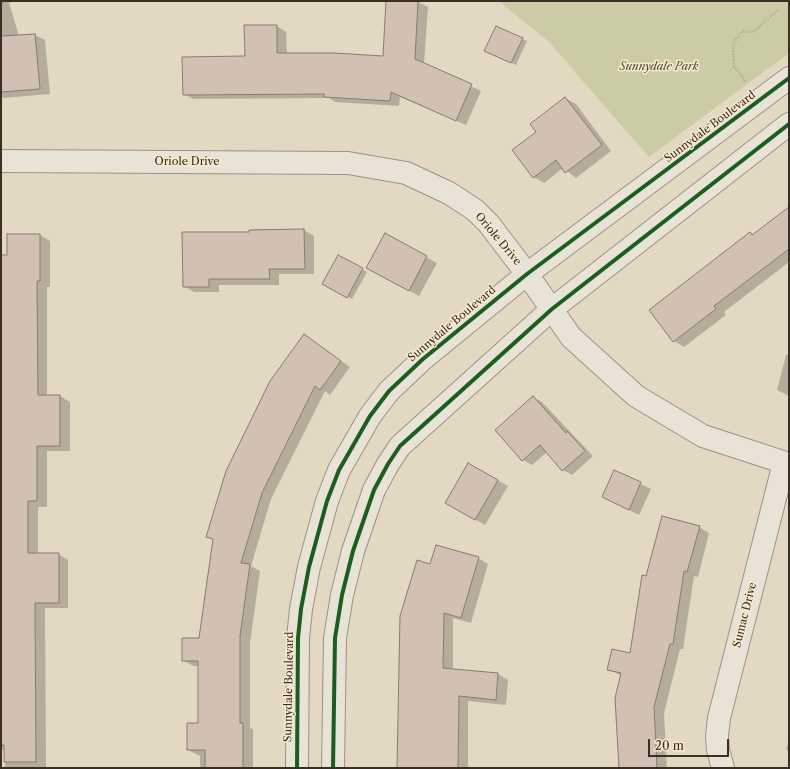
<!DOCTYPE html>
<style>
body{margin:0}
#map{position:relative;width:790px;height:769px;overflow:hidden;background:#e3d8c2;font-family:"Libre Caslon Text",serif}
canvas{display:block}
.frame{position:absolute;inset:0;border:2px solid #3b2f25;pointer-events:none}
.scale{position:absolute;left:648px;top:739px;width:81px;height:18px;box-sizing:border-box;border:2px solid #3b2f25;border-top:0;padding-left:5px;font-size:12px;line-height:14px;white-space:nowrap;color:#3b2f25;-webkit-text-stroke:3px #f6e9ce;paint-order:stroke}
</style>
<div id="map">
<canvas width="790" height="769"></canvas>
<div class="frame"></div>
<div class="scale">20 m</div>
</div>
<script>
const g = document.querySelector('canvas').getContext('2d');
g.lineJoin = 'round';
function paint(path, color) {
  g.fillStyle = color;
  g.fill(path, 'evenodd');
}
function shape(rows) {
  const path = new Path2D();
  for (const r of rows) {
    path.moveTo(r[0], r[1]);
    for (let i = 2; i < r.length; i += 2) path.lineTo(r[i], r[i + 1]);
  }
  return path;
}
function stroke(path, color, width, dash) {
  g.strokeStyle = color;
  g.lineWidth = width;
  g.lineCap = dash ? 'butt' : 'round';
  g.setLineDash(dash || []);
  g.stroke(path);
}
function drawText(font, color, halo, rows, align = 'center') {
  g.font = font + ' "Libre Caslon Text",serif';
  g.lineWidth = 3;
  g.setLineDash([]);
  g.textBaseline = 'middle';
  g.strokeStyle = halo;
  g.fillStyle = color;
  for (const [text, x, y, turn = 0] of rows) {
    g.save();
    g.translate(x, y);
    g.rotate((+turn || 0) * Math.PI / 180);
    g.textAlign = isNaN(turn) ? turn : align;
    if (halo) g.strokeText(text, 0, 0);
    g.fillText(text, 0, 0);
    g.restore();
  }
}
const green = shape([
 [499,1,789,1,789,53,649,157,549,42]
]);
const shadow = shape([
 [1,1,16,1,9,3,19,36,35,35,45,40,50,94,4,98,1,96],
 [387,1,418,2,428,7,424,64,481,91,466,125,400,97,399,106,335,102,329,98,193,99,184,94,246,57,277,26,286,32,287,54,384,58],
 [522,39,527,41,516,65,490,54],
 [565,98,576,104,611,151,576,178,563,168,544,183,534,177,537,132],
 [789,208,789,262,724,312,726,315,684,347,674,341,750,233,754,235],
 [304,230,314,236,314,274,279,274,279,285,219,285,219,292,194,292,184,286,250,233],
 [40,235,50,241,50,287,47,287,47,396,60,396,70,402,70,451,47,451,47,507,38,507,38,554,58,554,68,560,68,608,45,608,46,767,5,768,5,750,1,750,1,256,8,256],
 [385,235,437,263,419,296,378,273],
 [338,256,367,272,352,299,323,283],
 [304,335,350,367,330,395,325,391,271,499,251,566,260,571,250,643,250,728,253,729,253,768,200,768,200,756,188,750,199,724,199,666,193,666,183,660,200,639,214,540,207,537],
 [786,355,789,355,789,396,777,390],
 [533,397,542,402,593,456,572,475,563,470,547,452,532,465,523,460],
 [469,464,508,486,485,525,447,503],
 [615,471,651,489,639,515,603,497],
 [699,527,709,533,698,577,694,576,683,649,680,649,664,713,667,768,620,768,622,676,608,669,631,654,647,577],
 [478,558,488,564,471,623,453,618,453,670,498,674,508,680,506,705,468,701,468,768,398,768,431,565],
 [789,740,789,751,786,750]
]);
const building = shape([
 [386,1,418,1,415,59,472,84,456,121,391,92,390,101,324,97,324,94,183,95,182,57,245,56,244,25,277,25,277,53,334,53,383,56,386,1],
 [496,26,523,38,511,63,484,51,496,26],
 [35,34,40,89,1,92,1,36,35,34],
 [565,97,602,145,565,173,556,160,533,178,512,150,536,132,530,124,565,97],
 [789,207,789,249,714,306,716,309,673,342,649,310,750,232,752,235,789,207],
 [304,229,305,269,269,269,270,279,209,279,209,287,183,287,182,232,249,232,249,230,304,229],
 [385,233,427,256,409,291,366,268,385,233],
 [7,234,40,234,40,281,37,281,38,395,60,395,60,446,37,446,37,501,28,501,28,553,59,553,59,603,35,603,36,762,4,762,4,745,1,745,1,255,7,255,7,234],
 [338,255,363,268,347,298,322,284,338,255],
 [304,334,341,361,320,390,315,386,262,493,241,563,250,564,240,636,240,723,243,723,243,768,205,768,205,750,187,750,187,723,198,723,198,661,182,661,182,638,199,638,213,539,206,537,226,471,270,381,304,334],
 [533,396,566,433,567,431,585,451,562,471,540,445,522,461,495,430,533,396],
 [468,463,498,480,475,520,445,503,468,463],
 [614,470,641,482,629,510,602,497,614,470],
 [662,516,700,526,687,572,684,571,673,644,670,644,654,707,657,768,619,768,615,698,621,673,607,670,612,649,630,653,642,575,646,576,662,516],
 [436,545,479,557,461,618,444,613,443,668,498,673,496,700,459,696,458,768,397,768,400,616,417,560,430,564,436,545]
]);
const path = shape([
 [745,81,734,66,733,44,742,31,753,32,778,10]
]);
const minor = shape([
 [1,161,348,163,406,173,449,193,475,210,489,224,527,274,571,337,636,396,703,436,789,464],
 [297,768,298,638,301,609,309,567,327,501,339,470,370,416,389,391,423,359,527,274,789,78],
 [333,768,335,638,342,595,353,551,374,490,388,464,400,446,552,309,789,124],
 [723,768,718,750,717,736,719,718,784,463]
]);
const cycleway = shape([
 [297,768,298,638,301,609,309,567,327,501,339,470,370,416,389,391,423,359,527,274,789,78],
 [333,768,335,638,342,595,353,551,374,490,388,464,400,446,552,309,789,124]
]);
const parkNames = [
 ["Sunnydale Park",659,67]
];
const streetNames = [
 ["Sunnydale Boulevard",710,127,-37],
 ["Oriole Drive",187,162],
 ["Oriole Drive",498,239,50],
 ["Sunnydale Boulevard",452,324,-40],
 ["Sumac Drive",745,615,-76],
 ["Sunnydale Boulevard",289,687,-89]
];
paint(green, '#cbcba5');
paint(shadow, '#0003');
paint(building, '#d2c1b3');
stroke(building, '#837c70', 1);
stroke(minor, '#9a9285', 24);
stroke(path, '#aaa59c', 2.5, [1, 2]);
stroke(minor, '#e8e2d7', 22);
stroke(cycleway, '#1b5e20', 4);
drawText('italic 11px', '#544c3a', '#f6e9ce', parkNames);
drawText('11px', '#3b2f25', '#f6e9ce', streetNames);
</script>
